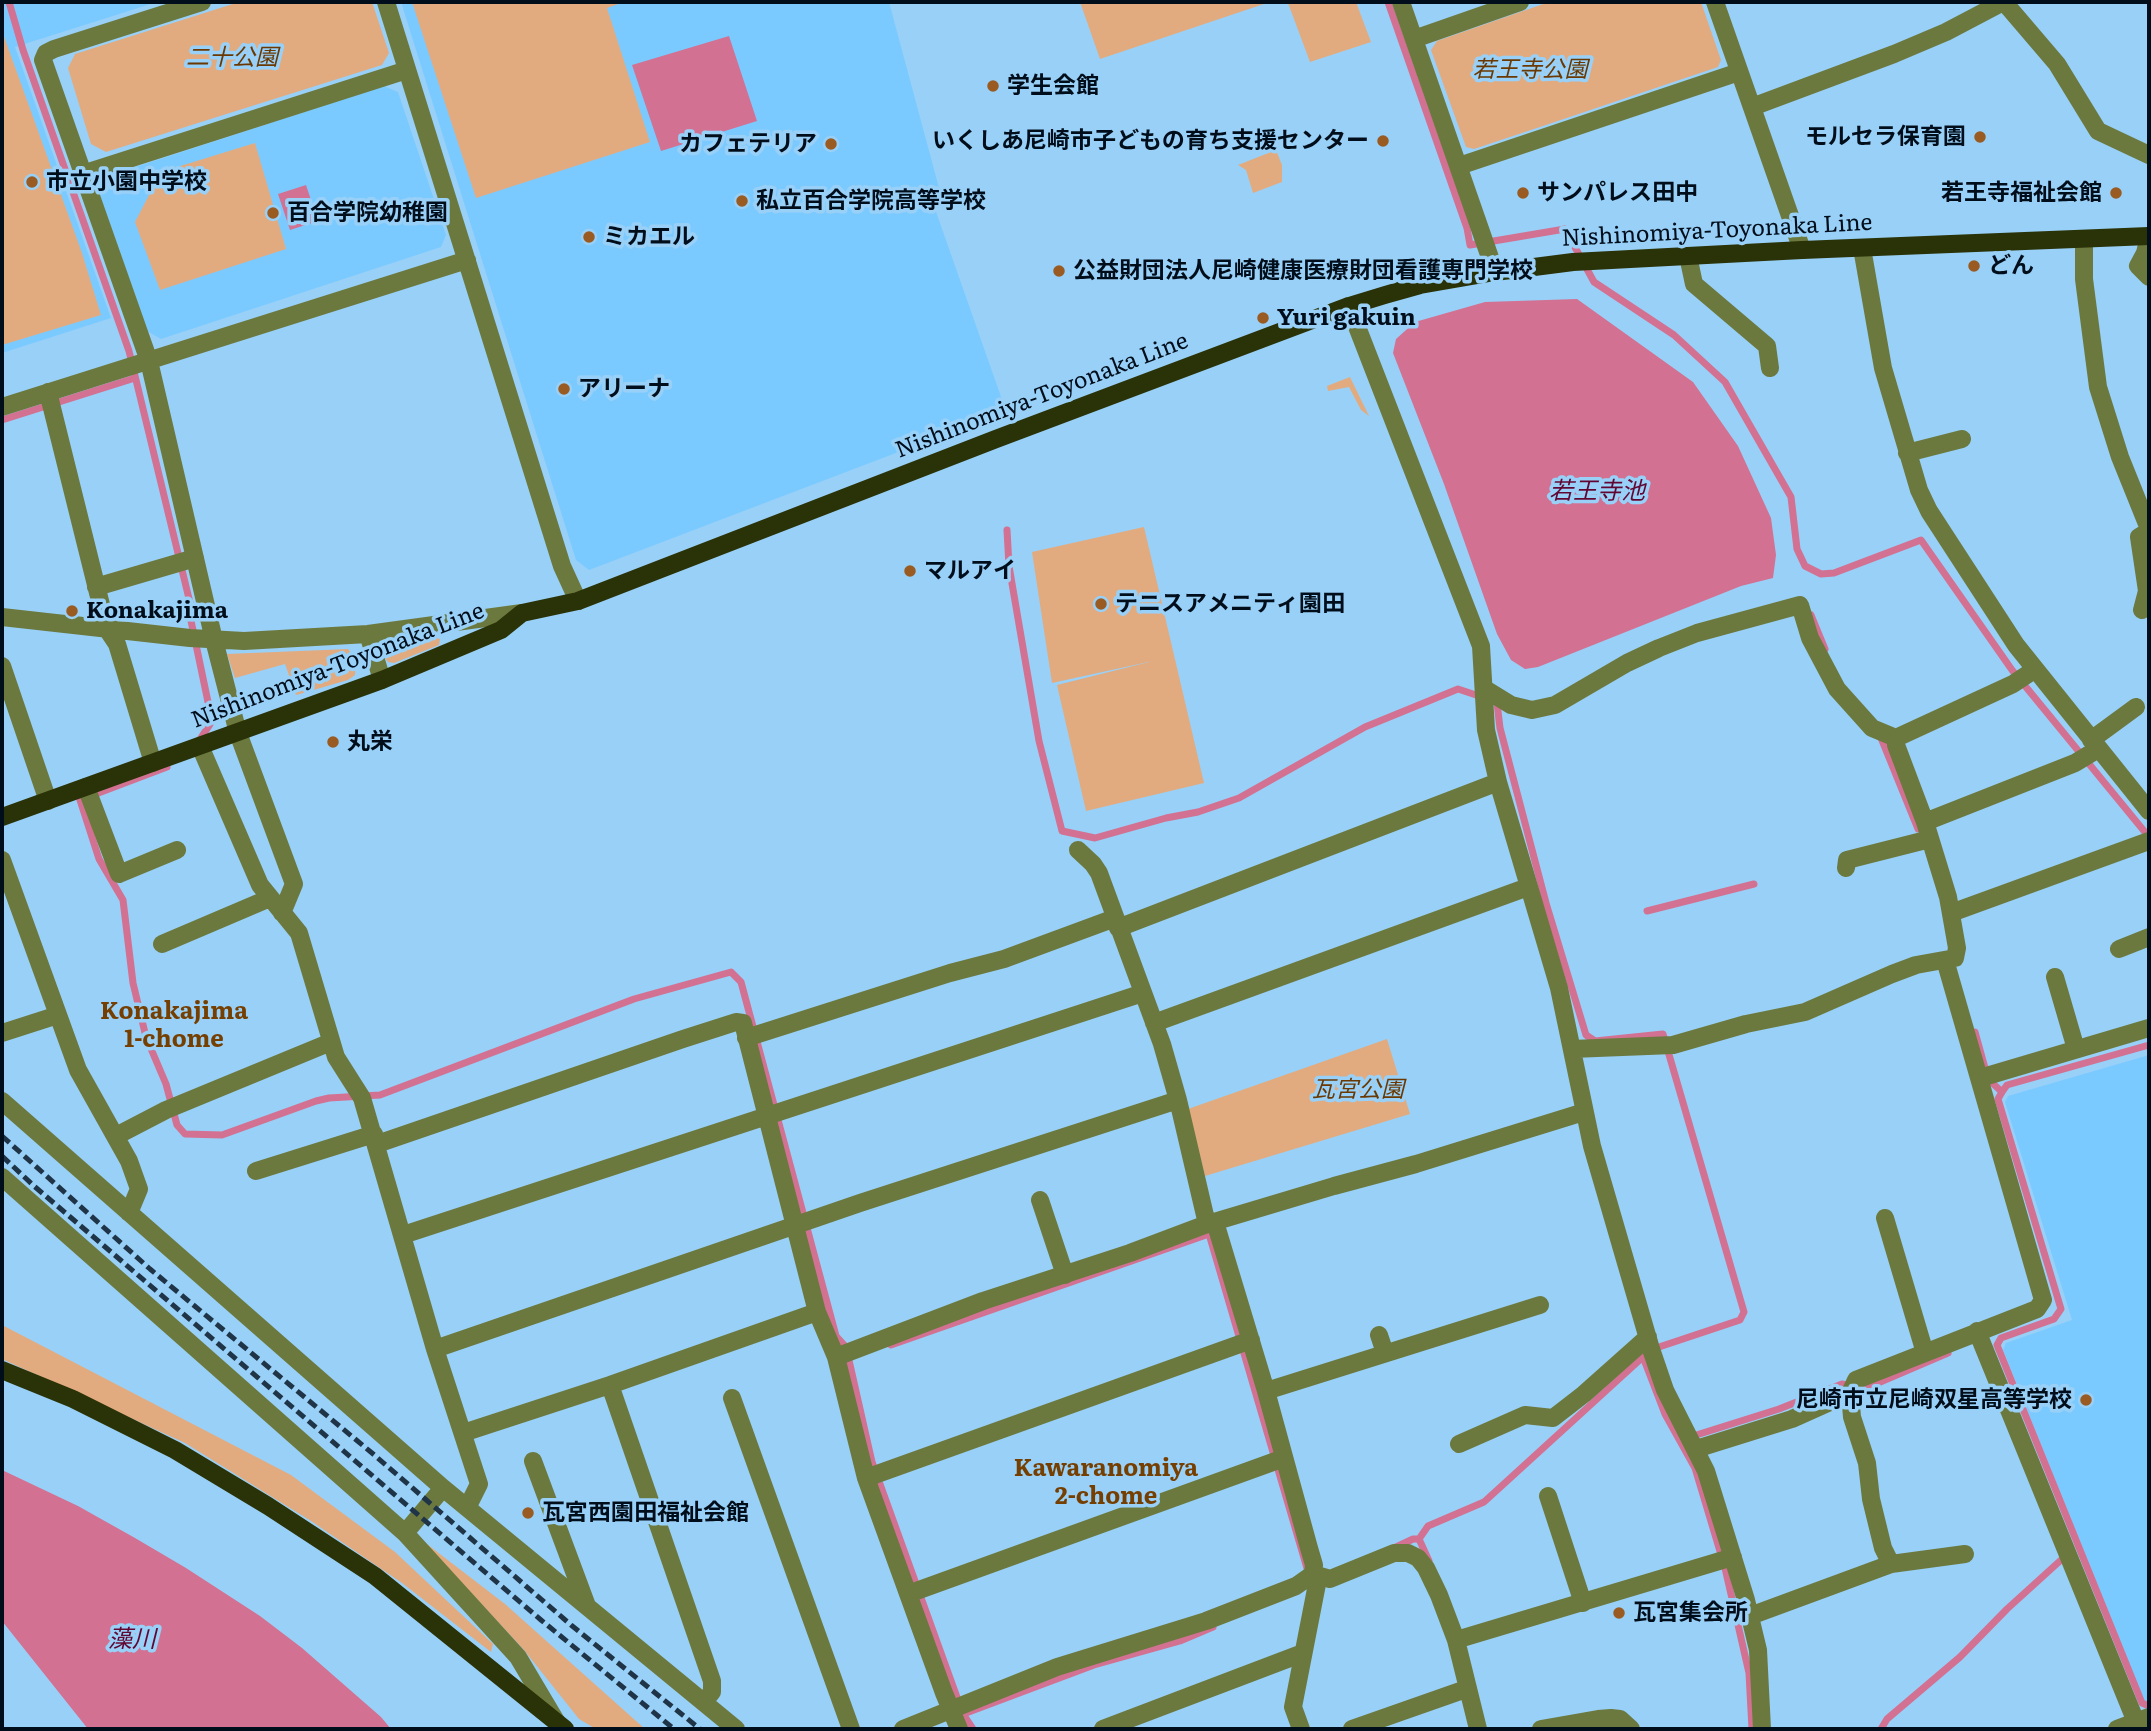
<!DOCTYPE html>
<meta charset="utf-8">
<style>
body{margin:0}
#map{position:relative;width:2151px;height:1731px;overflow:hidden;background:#99d0f7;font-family:Literata,serif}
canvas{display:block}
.frame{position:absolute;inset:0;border:4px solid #000d1a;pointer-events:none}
</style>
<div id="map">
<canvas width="2151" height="1731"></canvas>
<div class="frame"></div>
</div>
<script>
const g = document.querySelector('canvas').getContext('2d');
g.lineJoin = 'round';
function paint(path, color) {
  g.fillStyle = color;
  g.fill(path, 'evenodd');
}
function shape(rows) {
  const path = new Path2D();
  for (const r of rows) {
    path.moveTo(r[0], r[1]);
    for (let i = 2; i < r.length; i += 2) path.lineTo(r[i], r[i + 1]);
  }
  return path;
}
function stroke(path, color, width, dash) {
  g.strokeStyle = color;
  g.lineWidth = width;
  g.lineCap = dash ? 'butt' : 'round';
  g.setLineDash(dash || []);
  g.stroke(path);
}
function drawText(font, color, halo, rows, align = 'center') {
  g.font = font + ' Literata,"Noto Sans JP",serif';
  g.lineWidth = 7;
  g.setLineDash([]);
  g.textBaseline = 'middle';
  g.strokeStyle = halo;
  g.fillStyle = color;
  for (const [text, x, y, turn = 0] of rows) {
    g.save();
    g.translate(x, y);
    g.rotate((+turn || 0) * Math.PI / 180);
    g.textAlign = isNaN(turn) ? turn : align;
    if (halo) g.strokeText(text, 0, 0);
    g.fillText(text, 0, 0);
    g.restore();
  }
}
const built = shape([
 [2,2,157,2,15,47,111,318,2,353],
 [401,2,889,2,942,199,934,206,1006,411,589,570,576,560],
 [384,86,398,92,446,235,441,247,161,339,147,331,99,192,105,177],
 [2149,1055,2149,1705,2146,1706,2003,1350,2006,1343,2072,1320,2005,1102,2008,1096]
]);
const green = shape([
 [239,2,372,2,389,53,382,65,106,152,91,144,68,68,75,54],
 [412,2,624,2,607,8,650,142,476,198],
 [1080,2,1270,2,1100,59],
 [1292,2,1356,2,1371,42,1310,62,1288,3],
 [1549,2,1701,2,1721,60,1718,67,1540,127,1474,149,1466,147,1431,50,1437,41],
 [2,31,82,253,101,315,2,345],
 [255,143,286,249,160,290,135,222,161,172],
 [1276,150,1282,165,1282,182,1253,193,1246,170,1238,165],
 [1350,377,1369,416,1361,410,1349,387,1328,391,1327,386],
 [1144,527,1204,783,1086,811,1057,685,1153,661,1052,683,1032,552],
 [433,637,440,639,439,645,394,663,388,662,384,656,387,646],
 [348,649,356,660,355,675,348,680,296,695,285,664,235,678,227,654],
 [1387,1039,1410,1114,1205,1176,1188,1109],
 [2,1325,291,1475,395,1552,493,1644,491,1652,402,1583,311,1521,185,1443,2,1359],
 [423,1541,505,1604,645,1729,596,1729,579,1719,524,1650]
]);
const water = shape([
 [729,36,757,121,661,151,632,65],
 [306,185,318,221,290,230,278,194],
 [1577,299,1693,382,1738,446,1771,518,1776,555,1773,578,1741,586,1538,667,1525,669,1511,660,1497,634,1444,484,1393,353,1396,339,1415,322,1485,302],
 [2,1470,78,1506,135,1538,186,1568,260,1616,302,1648,381,1717,391,1729,88,1729,2,1621]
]);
const stream = shape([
 [9,2,23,50,129,351,191,607,190,616,212,721,199,741],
 [1388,2,1467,228,1470,245,1565,229,1594,282,1674,335,1725,382,1791,497,1797,549,1805,566,1821,574,1834,573,1921,540,2012,670,2149,837],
 [2,420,135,378],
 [1007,530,1009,566,1039,741,1062,831,1095,838,1166,818,1198,812,1239,798,1365,727,1458,689,1482,697],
 [1811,615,1825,649],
 [1879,733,1918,829],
 [167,767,80,800,99,859,123,900,133,983,146,1037,166,1084,177,1125,185,1134,222,1135,316,1101,329,1098,380,1095,634,999,731,972,741,982,836,1336,846,1347,872,1462,963,1714,973,1729],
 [1647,911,1754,884],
 [1975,1032,1988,1079,2002,1092,1998,1099,2061,1309,2054,1319,2001,1338,1997,1345,2142,1703,2149,1706],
 [2002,1092,2007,1085,2149,1045],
 [891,1345,1209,1234,1309,1575],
 [1643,1357,1665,1414,1695,1468,1725,1568,1749,1673,1752,1729],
 [1690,1437,1779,1409,1842,1384,1864,1389,1948,1353],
 [1419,1539,1428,1526,1484,1502,1643,1357,1659,1347,1740,1320,1744,1312,1663,1034,1595,1041,1586,1035,1546,903,1500,728,1497,703,1493,701],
 [1394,1548,1413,1539,1419,1539,1429,1561],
 [966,1713,1094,1665,1180,1641,1213,1627],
 [1881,1729,1887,1719,1960,1657,2007,1609,2061,1560,2067,1557]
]);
const minor = shape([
 [202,2,54,49,46,53,43,60,149,361,214,640,238,733,294,884,282,913],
 [386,2,562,566,578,601],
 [1401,2,1495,272],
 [1715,2,1802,250],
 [2004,2,2057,64,2098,131,2149,155],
 [1414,39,1520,2],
 [1752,107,1894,54,1946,32,2003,2],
 [1459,166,1739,72],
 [82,174,407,70],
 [2149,236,2145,253,2138,266,2149,277],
 [2084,239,2084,279,2098,387,2120,457,2149,529],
 [1862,248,1883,368,1919,490,1929,511,2016,645,2149,811],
 [1688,256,1694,284,1767,346,1770,368],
 [1349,306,1481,646,1486,730,1498,782,1559,988,1592,1146,1651,1349,1665,1390,1706,1471,1746,1600,1758,1650,1762,1729],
 [48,392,107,629,117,644,153,763],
 [2,407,467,260],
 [1907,453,1962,439],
 [96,587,195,558],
 [2142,610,2147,591,2139,537,2149,531],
 [2,617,190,638,244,641,368,634,522,613],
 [368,634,382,680],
 [2,666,48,801],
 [1485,689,1511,705,1532,710,1555,705,1627,663,1659,648,1697,633,1800,605,1810,638,1837,689,1872,728,1896,738],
 [2091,740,2136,707],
 [200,746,260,885,299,933,336,1057,362,1098,435,1349,479,1484,467,1508],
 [86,787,119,874,177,850],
 [1925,822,2075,763,2098,749],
 [1078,850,1093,864,1099,873,1162,1044,1178,1100,1207,1224],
 [2,860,78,1070,129,1161,139,1189,129,1213],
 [1846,868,1847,860,1930,839],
 [1951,913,2149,841],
 [1118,928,1498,782],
 [162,944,270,898],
 [2119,949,2149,937],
 [2055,977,2076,1049],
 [1154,1023,1528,887],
 [2,1033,58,1015],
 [746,1038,950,973,1004,959,1115,918],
 [1572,1049,1673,1045,1746,1024,1805,1012,1892,974,1916,965,1955,958,1957,948,1948,897,1925,822,1896,745,1896,738,2013,684,2034,670],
 [1980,1078,2149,1028],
 [2,1101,443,1488,736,1729],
 [116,1136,166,1110,331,1042],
 [377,1144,683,1039,736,1022,743,1023,817,1312,836,1357,866,1478,944,1693,959,1729],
 [256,1171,374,1134],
 [2,1177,405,1533,518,1657,556,1721],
 [1040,1200,1065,1275],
 [1885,1218,1925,1353],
 [403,1235,1143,993],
 [1977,1331,2136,1722],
 [1379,1335,1385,1353],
 [435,1349,860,1203,1178,1100],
 [836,1357,983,1301,1130,1253,1207,1224,1334,1186,1416,1164,1584,1112],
 [610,1385,712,1681,712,1692,704,1702],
 [1266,1391,1540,1305],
 [732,1398,851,1729],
 [463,1433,610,1385,817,1312],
 [1459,1444,1525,1415,1553,1418,1584,1394,1648,1337],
 [1696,1449,1792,1419,1850,1393],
 [533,1461,587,1606],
 [866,1478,1251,1340],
 [1548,1496,1583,1603],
 [405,1533,443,1488],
 [1891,1564,1883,1548,1871,1499,1867,1463,1852,1417,1850,1393,1856,1380,2037,1309,2043,1300,1945,960],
 [1313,1574,1330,1579,1394,1553,1408,1553,1418,1558,1426,1568,1439,1595,1456,1640,1478,1729],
 [908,1594,1284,1458],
 [1750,1616,1891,1564,1965,1554],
 [1456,1640,1733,1557],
 [903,1729,1057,1667,1206,1621,1296,1586,1313,1574,1314,1565,1309,1548,1266,1391,1215,1222],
 [1103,1729,1303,1653],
 [1301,1729,1293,1707,1317,1584,1313,1574],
 [1352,1729,1466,1689],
 [1541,1729,1598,1719,1611,1718,1620,1719,1631,1729],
 [2117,1729,2149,1717]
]);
const major = shape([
 [2,817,382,680,501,630,522,613,578,601,996,439,1349,306,1385,295,1420,285,1495,272,1573,262,1802,250,2149,236],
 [2,1370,73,1399,175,1450,268,1506,375,1576,565,1729]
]);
const rail = shape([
 [2,1136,150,1269,372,1453,571,1625,700,1729],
 [2,1156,34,1186,541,1620,674,1729]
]);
const markers = [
 [993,86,7,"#995b21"],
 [1980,137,7,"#995b21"],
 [1383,141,7,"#995b21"],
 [831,144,7,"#995b21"],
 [32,182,7,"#995b21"],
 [1523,193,7,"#995b21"],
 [2116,193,7,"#995b21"],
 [742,201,7,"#995b21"],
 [273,213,7,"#995b21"],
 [589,237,7,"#995b21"],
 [1974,266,7,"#995b21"],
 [1059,271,7,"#995b21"],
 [1263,318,7,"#995b21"],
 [564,389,7,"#995b21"],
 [910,571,7,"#995b21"],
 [1101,604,7,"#995b21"],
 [72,611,7,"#995b21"],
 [333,742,7,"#995b21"],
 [2086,1400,7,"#995b21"],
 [528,1513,7,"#995b21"],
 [1619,1613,7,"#995b21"]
];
const parkNames = [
 ["二十公園",232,58],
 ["若王寺公園",1530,70],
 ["瓦宮公園",1358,1090]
];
const poiNames = [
 ["学生会館",1007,86],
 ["モルセラ保育園",1966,137,"right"],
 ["いくしあ尼崎市子どもの育ち支援センター",1369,141,"right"],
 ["カフェテリア",817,144,"right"],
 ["市立小園中学校",46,182],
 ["サンパレス田中",1537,193],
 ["若王寺福祉会館",2102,193,"right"],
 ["私立百合学院高等学校",756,201],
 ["百合学院幼稚園",287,213],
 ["ミカエル",603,237],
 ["どん",1988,266],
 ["公益財団法人尼崎健康医療財団看護専門学校",1073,271],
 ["Yuri gakuin",1277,318],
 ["アリーナ",578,389],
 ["マルアイ",924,571],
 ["テニスアメニティ園田",1115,604],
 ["Konakajima",86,611],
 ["丸栄",347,742],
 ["尼崎市立尼崎双星高等学校",2072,1400,"right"],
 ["瓦宮西園田福祉会館",542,1513],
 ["瓦宮集会所",1633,1613]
];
const streetNames = [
 ["Nishinomiya-Toyonaka Line",1717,231,-3],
 ["Nishinomiya-Toyonaka Line",1042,396,-21],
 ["Nishinomiya-Toyonaka Line",338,666,-21]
];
const waterNames = [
 ["若王寺池",1597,492],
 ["藻川",132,1640]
];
const neighbourhoodNames = [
 ["Konakajima",174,1012],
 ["1-chome",174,1040],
 ["Kawaranomiya",1106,1469],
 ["2-chome",1106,1497]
];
paint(built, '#7bcaff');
paint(green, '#e2ab7f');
paint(water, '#d27192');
stroke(stream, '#d27192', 7);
stroke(minor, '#6c793e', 18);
stroke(major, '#2a3207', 18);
stroke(rail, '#1f3447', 5, [10, 5]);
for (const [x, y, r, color] of markers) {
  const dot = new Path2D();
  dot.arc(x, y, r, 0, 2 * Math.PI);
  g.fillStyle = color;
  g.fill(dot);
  stroke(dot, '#99d0f7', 2.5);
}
drawText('italic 23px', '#6a3800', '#99d0f7', parkNames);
drawText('bold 23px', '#000d1a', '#99d0f7', poiNames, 'left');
drawText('23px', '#000d1a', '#99d0f7', streetNames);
drawText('italic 24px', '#610632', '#99d0f7', waterNames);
drawText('bold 24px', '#763f02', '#99d0f7', neighbourhoodNames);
</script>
